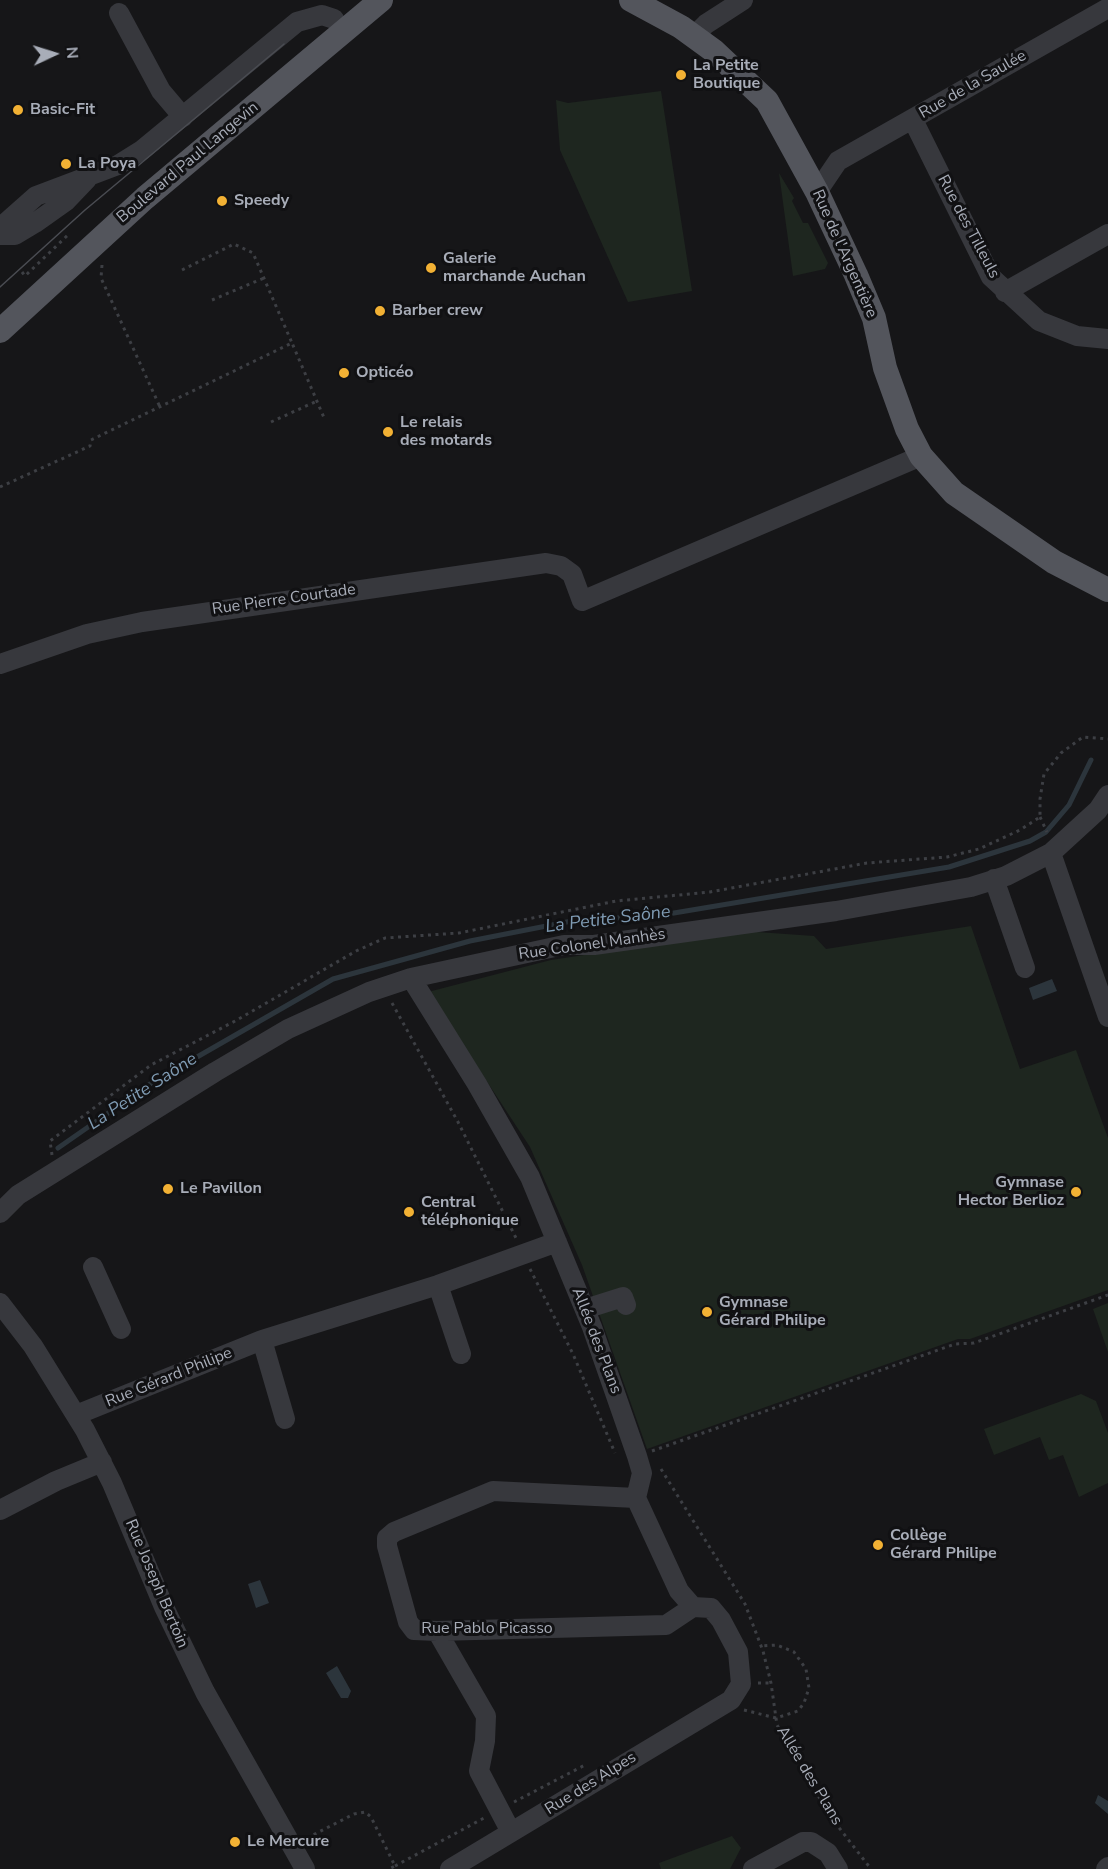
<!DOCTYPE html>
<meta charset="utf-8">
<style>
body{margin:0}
#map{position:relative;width:1108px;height:1869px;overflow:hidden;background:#161618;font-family:"Nunito Sans",sans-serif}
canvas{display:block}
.north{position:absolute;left:24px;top:24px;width:60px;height:60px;-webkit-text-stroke:4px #111113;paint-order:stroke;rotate:86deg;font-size:16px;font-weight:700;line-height:24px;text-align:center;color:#a8adb8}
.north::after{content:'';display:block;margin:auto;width:21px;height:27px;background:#a8adb8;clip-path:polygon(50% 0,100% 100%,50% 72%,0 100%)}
</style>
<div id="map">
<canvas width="1108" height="1869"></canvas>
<div class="north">N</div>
</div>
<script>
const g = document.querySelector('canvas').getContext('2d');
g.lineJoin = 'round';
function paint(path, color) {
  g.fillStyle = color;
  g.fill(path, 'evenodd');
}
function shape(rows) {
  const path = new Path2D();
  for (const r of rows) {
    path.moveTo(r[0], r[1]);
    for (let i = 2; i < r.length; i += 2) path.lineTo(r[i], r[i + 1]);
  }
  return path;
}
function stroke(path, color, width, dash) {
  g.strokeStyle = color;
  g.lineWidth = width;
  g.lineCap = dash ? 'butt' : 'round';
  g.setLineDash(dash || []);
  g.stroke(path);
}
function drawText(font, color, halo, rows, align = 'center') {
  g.font = font + ' "Nunito Sans",sans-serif';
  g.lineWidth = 6;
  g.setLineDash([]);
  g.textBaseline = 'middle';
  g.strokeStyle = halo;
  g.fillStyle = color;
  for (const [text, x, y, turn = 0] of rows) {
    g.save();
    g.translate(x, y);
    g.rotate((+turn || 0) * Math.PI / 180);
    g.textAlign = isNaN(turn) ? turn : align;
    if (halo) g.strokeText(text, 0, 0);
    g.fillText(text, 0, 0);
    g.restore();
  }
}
const green = shape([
 [661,91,692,291,628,302,560,150,556,100,568,103],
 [779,173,794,198,792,201,803,223,808,223,828,263,825,269,793,276],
 [971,926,1020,1069,1076,1050,1108,1138,1108,1290,970,1339,958,1339,647,1449,582,1265,530,1147,428,992,551,960,743,931,814,936,826,949],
 [1108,1303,1108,1352,1093,1309],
 [1081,1394,1096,1401,1108,1433,1108,1483,1079,1497,1063,1455,1049,1460,1040,1437,994,1455,984,1429],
 [732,1836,741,1848,730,1869,661,1869,659,1863]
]);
const water = shape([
 [1052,979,1057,991,1033,1000,1029,988],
 [260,1580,269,1603,256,1608,248,1584],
 [337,1666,351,1691,348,1698,341,1698,326,1673],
 [1098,1795,1108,1801,1108,1814,1095,1803]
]);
const stream = shape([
 [58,1148,150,1084,333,979,470,941,577,920,656,916,949,867,1030,841,1046,832,1069,805,1091,760]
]);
const path = shape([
 [102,265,101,278,160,407],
 [182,270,234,244,253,253,292,343],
 [22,272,25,276,70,233],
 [212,300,264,278],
 [271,422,317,401],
 [0,487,90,446,91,440,292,343,325,420],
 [1040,817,1047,832],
 [392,1003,458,1122,516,1238],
 [52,1155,50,1141,151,1065,237,1020,356,951,385,938,459,933,616,901,710,892,867,863,947,857,979,849,1020,830,1040,817,1040,799,1044,774,1061,753,1083,737,1108,739],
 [530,1269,573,1354,615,1453],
 [652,1451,955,1344,974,1343,1108,1295],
 [661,1469,745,1604,763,1651,771,1683,777,1725,830,1816,871,1869],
 [758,1683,771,1683],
 [744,1710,776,1718,798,1711,804,1703,809,1688,806,1669,794,1652,777,1645,761,1646],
 [514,1802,585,1765],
 [307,1838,354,1814,365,1812,371,1817,395,1866,389,1869],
 [395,1866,484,1818]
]);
const minor = shape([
 [119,13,161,91,183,117],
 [694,36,706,24,743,0],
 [913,120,991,277,1039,321,1077,336,1108,339],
 [817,192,838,161,1108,8],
 [0,228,36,196,118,165,142,150,297,22,322,15,334,19],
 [0,235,15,235,35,223,66,201,87,179],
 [1005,292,1108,234],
 [0,664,87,634,142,622,546,563,561,566,572,574,582,601,921,456],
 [1051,853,1108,1017],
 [994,879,1025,968],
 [411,978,477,1084,530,1177,592,1327,637,1456,642,1473,636,1498,679,1591,693,1607,711,1608,721,1620,738,1652,741,1684,731,1700,450,1869],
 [0,1213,18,1195,215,1072,288,1029,369,992,411,978,564,945,594,945,836,911,971,887,1006,876,1051,853,1098,810,1108,795],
 [93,1267,121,1329],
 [438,1285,461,1354],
 [0,1303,33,1346,85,1430,112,1483,164,1607,205,1692,305,1869],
 [585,1309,623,1297,626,1305],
 [262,1340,285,1419],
 [76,1415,262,1340,438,1285,557,1242],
 [636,1498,493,1491,394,1532,387,1538,387,1546,408,1622,414,1630,437,1631,666,1625,693,1607],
 [0,1510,56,1481,102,1462],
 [437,1631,486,1716,485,1741,479,1771,511,1832],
 [753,1869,803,1842,811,1842,828,1853,838,1869],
 [1106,1869,1108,1867]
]);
const major = shape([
 [631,0,681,27,714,51,767,101,817,192,856,275,874,318,885,368,907,429,921,456,954,493,1054,562,1108,590],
 [0,331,145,198,381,0]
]);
const tram = shape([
 [0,287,85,210,284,44]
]);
const markers = [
 [681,75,6,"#f2b134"],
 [18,110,6,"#f2b134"],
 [66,164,6,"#f2b134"],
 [222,201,6,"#f2b134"],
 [431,268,6,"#f2b134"],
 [380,311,6,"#f2b134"],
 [344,373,6,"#f2b134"],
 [388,432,6,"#f2b134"],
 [168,1189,6,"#f2b134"],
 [1076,1192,6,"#f2b134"],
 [409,1212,6,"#f2b134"],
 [707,1312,6,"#f2b134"],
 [878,1545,6,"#f2b134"],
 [235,1842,6,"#f2b134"]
];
const poiNames = [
 ["La Petite",693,66],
 ["Boutique",693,84],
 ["Basic-Fit",30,110],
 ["La Poya",78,164],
 ["Speedy",234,201],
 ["Galerie",443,259],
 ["marchande Auchan",443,277],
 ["Barber crew",392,311],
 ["Opticéo",356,373],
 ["Le relais",400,423],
 ["des motards",400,441],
 ["Gymnase",1064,1183,"right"],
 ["Hector Berlioz",1064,1201,"right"],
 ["Le Pavillon",180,1189],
 ["Central",421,1203],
 ["téléphonique",421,1221],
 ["Gymnase",719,1303],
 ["Gérard Philipe",719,1321],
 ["Collège",890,1536],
 ["Gérard Philipe",890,1554],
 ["Le Mercure",247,1842]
];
const streetNames = [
 ["Rue de la Saulée",973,85,-30],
 ["Boulevard Paul Langevin",188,163,-40],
 ["Rue des Tilleuls",968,227,62],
 ["Rue de l'Argentière",844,254,66],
 ["Rue Pierre Courtade",284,600,-8],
 ["Rue Colonel Manhès",592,945,-8],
 ["Allée des Plans",596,1341,69],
 ["Rue Gérard Philipe",169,1378,-22],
 ["Rue Joseph Bertoin",156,1584,67],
 ["Rue Pablo Picasso",487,1629],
 ["Allée des Plans",809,1776,59],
 ["Rue des Alpes",591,1784,-32]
];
const waterNames = [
 ["La Petite Saône",608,920,-7],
 ["La Petite Saône",143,1092,-33]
];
paint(green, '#1e261f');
paint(water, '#2c353c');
stroke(stream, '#2c353c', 5);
stroke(path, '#3d3f44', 3, [3, 4.5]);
stroke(minor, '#37383d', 20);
stroke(major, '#53555c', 24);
stroke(tram, '#4a4c52', 1.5);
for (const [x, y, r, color] of markers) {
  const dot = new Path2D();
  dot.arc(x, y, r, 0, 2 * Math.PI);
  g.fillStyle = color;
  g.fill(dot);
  stroke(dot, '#111113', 2);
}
drawText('bold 16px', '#a8adb8', '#111113', poiNames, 'left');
drawText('16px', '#a8adb8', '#111113', streetNames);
drawText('italic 18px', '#7f9bb3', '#111113', waterNames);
</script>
